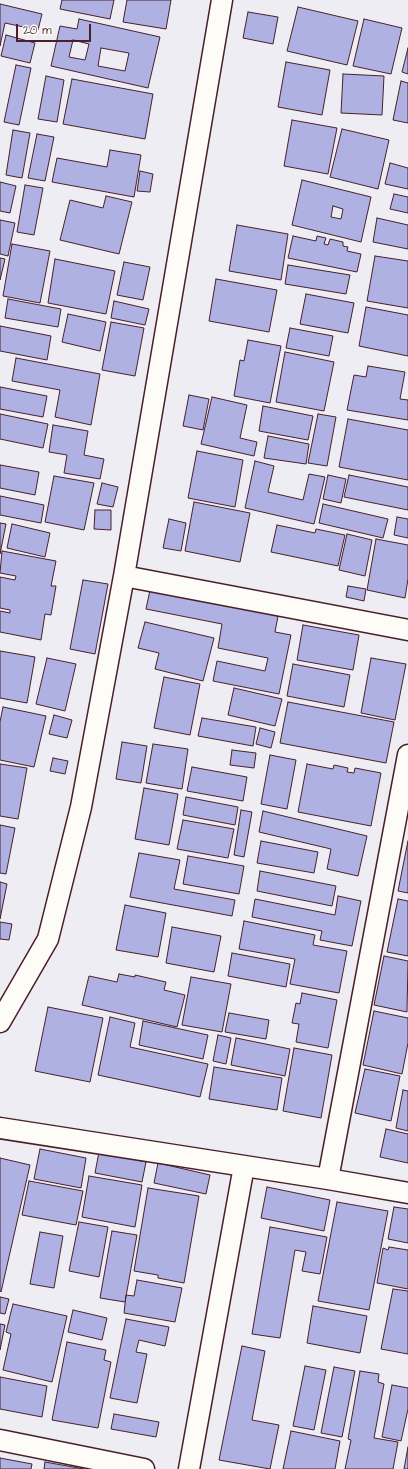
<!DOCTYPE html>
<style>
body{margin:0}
#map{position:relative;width:408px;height:1469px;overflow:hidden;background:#ededf3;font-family:"Architects Daughter",sans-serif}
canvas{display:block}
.scale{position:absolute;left:16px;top:24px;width:75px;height:18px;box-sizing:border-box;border:2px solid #4a1f2b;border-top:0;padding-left:5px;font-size:12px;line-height:14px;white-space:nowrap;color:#4a1f2b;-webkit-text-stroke:3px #fdfcf7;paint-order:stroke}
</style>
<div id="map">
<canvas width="408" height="1469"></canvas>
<div class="scale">20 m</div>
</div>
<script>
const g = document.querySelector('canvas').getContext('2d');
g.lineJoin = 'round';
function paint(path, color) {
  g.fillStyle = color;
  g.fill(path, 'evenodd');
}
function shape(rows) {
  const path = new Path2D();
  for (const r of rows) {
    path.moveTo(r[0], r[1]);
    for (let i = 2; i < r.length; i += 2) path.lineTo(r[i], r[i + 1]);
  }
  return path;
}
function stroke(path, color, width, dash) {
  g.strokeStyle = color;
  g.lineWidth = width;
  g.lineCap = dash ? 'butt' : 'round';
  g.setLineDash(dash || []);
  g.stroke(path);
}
const building = shape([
 [62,0,114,0,110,19,60,9,62,0],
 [127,0,171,0,166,29,123,22,127,0],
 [0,4,42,14,38,30,5,23,0,46,0,4],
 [298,7,358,21,347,65,287,51,298,7],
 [248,12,278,17,273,44,243,38,248,12],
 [79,19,160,37,148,88,51,66,60,26,77,29,79,19],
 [73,40,89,44,85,60,69,57,73,40],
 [101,48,129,53,125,71,98,66,101,48],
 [364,19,402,28,391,74,353,66,364,19],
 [6,35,35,43,30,63,1,56,6,35],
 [408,48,408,74,402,72,408,48],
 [286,62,330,70,322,115,278,107,286,62],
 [16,65,31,68,19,125,4,122,16,65],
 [343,74,384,76,382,115,341,113,343,74],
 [46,76,64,80,57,122,38,119,46,76],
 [72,79,153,94,145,139,63,124,72,79],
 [401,81,408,83,408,123,393,120,401,81],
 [292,120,337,128,328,174,284,166,292,120],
 [342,129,389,140,378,189,330,177,342,129],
 [13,130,30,133,22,178,6,175,13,130],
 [37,134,54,137,45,181,28,178,37,134],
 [110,150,141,155,134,197,52,182,57,158,107,167,110,150],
 [390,163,408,168,408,189,385,184,390,163],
 [140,171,153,174,150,192,137,191,140,171],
 [302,180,371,197,361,242,292,225,302,180],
 [333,206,343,209,341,219,331,217,333,206],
 [0,182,16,186,10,213,0,211,0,182],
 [25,185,43,188,34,235,17,232,25,185],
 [394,194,408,197,408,213,390,209,394,194],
 [106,196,132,202,119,254,60,240,70,200,103,208,106,196],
 [377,218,408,225,408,249,373,242,377,218],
 [0,220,15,223,8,256,0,254,0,220],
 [237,225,288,234,281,280,229,271,237,225],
 [293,236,316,241,317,236,326,238,324,244,328,245,330,239,343,242,343,246,348,247,347,251,361,254,357,272,288,258,293,236],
 [12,244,50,251,40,303,3,296,12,244],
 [375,256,408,261,408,308,367,301,375,256],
 [0,258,5,259,0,280,0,258],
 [55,259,115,271,106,314,48,303,55,259],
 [124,262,150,267,143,300,117,295,124,262],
 [288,265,350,275,346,294,285,284,288,265],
 [216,279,277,290,269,332,209,321,216,279],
 [306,294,354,303,348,333,300,324,306,294],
 [8,299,61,309,58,327,5,318,8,299],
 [114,301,149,309,145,325,111,318,114,301],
 [366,307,408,315,408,356,359,346,366,307],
 [68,314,106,322,100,351,62,342,68,314],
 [111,322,144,328,135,376,102,370,111,322],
 [0,326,51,336,47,360,0,351,0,326],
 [290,328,333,336,329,356,286,348,290,328],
 [248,340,281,346,270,403,234,396,240,360,244,361,248,340],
 [285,352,334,362,324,411,276,402,285,352],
 [16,358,100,374,91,425,55,417,60,390,12,381,16,358],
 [368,366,405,372,400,399,408,400,408,420,347,410,354,375,366,377,368,366],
 [0,387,47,396,43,417,0,409,0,387],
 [189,395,209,399,203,430,183,426,189,395],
 [212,397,247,405,240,438,257,442,254,456,201,444,212,397],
 [263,406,313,416,308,440,259,431,263,406],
 [0,414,48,424,43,448,0,439,0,414],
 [318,414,336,417,327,466,308,463,318,414],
 [348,419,408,430,408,480,339,467,348,419],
 [53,425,88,431,84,455,104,459,100,479,64,473,67,455,49,452,53,425],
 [268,436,309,444,306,464,264,458,268,436],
 [197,451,243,460,235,507,188,498,197,451],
 [255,461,274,466,268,492,303,500,309,474,325,477,314,524,245,508,255,461],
 [0,465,39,472,35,495,0,488,0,465],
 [328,475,346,479,341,503,323,499,328,475],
 [349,475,408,487,408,510,344,497,349,475],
 [54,476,94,483,84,530,45,522,54,476],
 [102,483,118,487,113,507,97,504,102,483],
 [0,496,44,505,41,523,0,515,0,496],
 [194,502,250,513,240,562,185,551,194,502],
 [323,504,388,519,383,538,319,523,323,504],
 [95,510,111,510,111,530,94,529,95,510],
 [397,517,408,519,408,538,394,535,397,517],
 [169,519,186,523,181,551,163,548,169,519],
 [0,523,6,524,0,554,0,523],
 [12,524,50,533,45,557,7,548,12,524],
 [277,525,315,533,316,529,345,535,338,566,271,552,277,525],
 [347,534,372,540,365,576,339,570,347,534],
 [376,539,408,545,408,579,405,598,367,590,376,539],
 [2,551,56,561,51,586,56,586,51,615,45,614,41,640,0,632,0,611,10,613,10,610,0,608,0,577,15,580,16,576,0,573,2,551],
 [83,580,108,584,95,654,70,649,83,580],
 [348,586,366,589,364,601,346,597,348,586],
 [150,590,278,616,275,632,291,635,279,694,213,681,217,661,265,671,268,658,218,648,222,624,146,609,150,590],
 [145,622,214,638,203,681,155,669,159,653,138,648,145,622],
 [303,625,359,635,353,670,297,660,303,625],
 [0,651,35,657,27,703,0,698,0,651],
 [47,658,76,664,65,711,36,704,47,658],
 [371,658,406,664,395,720,361,713,371,658],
 [293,664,350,675,344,707,287,696,293,664],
 [164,677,200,684,190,735,154,728,164,677],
 [234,688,282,699,275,726,228,715,234,688],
 [288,702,394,722,386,763,280,743,288,702],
 [3,707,46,716,34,767,0,760,0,722,3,707],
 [54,715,72,720,67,738,49,734,54,715],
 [202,718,256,727,253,746,198,736,202,718],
 [260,728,275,732,271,748,256,744,260,728],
 [122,742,147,746,141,783,116,779,122,742],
 [153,744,188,749,182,789,146,783,153,744],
 [232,750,256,753,254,768,230,765,232,750],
 [270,755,296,760,287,809,261,804,270,755],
 [53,758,68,761,65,774,50,771,53,758],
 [0,764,27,768,18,819,0,816,0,764],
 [307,764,333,769,334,765,348,768,347,772,354,773,355,768,381,773,371,826,298,812,307,764],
 [192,767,247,777,243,801,187,791,192,767],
 [144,788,178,794,169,845,135,839,144,788],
 [186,797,238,807,235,825,183,815,186,797],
 [241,810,252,812,244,857,234,855,241,810],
 [263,811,367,836,358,876,327,869,331,849,259,832,263,811],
 [183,820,234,829,228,858,177,849,183,820],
 [0,825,15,828,6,874,0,873,0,825],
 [261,841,318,852,314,873,257,863,261,841],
 [408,841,408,893,398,891,408,841],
 [139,853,180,860,174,889,235,900,232,916,130,897,139,853],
 [188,856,244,866,239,894,183,884,188,856],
 [260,871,336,886,332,906,257,891,260,871],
 [0,882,7,884,0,919,0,882],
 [338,896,361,901,352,946,320,940,322,931,252,917,255,899,335,915,338,896],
 [398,899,408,901,408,956,387,952,398,899],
 [125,905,166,913,158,957,116,950,125,905],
 [244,921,315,935,313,945,347,951,339,993,290,984,295,959,239,949,244,921],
 [0,922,12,924,9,940,0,939,0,922],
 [172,927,221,936,214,972,166,963,172,927],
 [232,953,290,964,286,987,228,976,232,953],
 [384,956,408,961,407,1012,374,1005,384,956],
 [119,974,135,977,135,975,166,982,164,990,185,995,177,1027,82,1005,89,976,117,982,119,974],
 [191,977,231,984,222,1032,182,1025,191,977],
 [302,993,337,1000,328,1048,296,1042,299,1024,292,1023,296,1003,300,1004,302,993],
 [48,1007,103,1018,90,1082,35,1071,48,1007],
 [374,1011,408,1018,408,1043,402,1074,363,1065,374,1011],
 [229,1013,269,1020,266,1039,225,1032,229,1013],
 [110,1017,135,1023,130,1047,208,1064,200,1097,98,1075,110,1017],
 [143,1021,208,1035,203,1059,139,1045,143,1021],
 [218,1035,231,1038,226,1064,213,1061,218,1035],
 [236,1038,290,1049,285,1076,231,1065,236,1038],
 [294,1048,332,1055,321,1118,283,1111,294,1048],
 [214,1067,282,1078,277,1110,209,1099,214,1067],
 [365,1069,400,1076,391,1121,355,1113,365,1069],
 [403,1090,408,1091,408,1131,396,1128,403,1090],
 [386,1129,408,1134,408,1163,380,1157,386,1129],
 [40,1149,86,1158,81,1188,34,1179,40,1149],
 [99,1152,146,1162,142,1182,95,1173,99,1152],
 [0,1158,30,1165,1,1292,0,1291,0,1158],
 [158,1163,210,1175,206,1194,154,1183,158,1163],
 [89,1176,142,1185,135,1227,82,1217,89,1176],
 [29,1181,83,1191,76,1225,22,1215,29,1181],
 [267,1187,330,1200,324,1231,261,1218,267,1187],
 [148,1188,199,1196,184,1283,158,1278,158,1275,134,1271,148,1188],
 [337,1202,388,1211,369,1310,318,1301,337,1202],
 [394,1207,408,1209,408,1243,388,1239,394,1207],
 [79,1222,108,1227,99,1277,69,1271,79,1222],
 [270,1227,327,1237,320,1274,302,1271,306,1252,295,1250,280,1338,252,1334,270,1227],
 [112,1231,137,1235,125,1302,100,1298,112,1231],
 [40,1232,63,1236,54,1288,30,1284,40,1232],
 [389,1247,408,1250,408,1289,377,1283,383,1248,388,1250,389,1247],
 [137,1280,182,1288,175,1322,124,1313,126,1295,134,1296,137,1280],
 [393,1289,408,1291,408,1354,381,1349,393,1289],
 [0,1297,9,1299,5,1314,0,1313,0,1297],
 [13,1304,67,1316,52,1382,3,1370,11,1334,6,1332,13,1304],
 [313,1306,367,1316,360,1353,307,1343,313,1306],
 [73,1310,107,1318,102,1340,68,1332,73,1310],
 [126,1319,169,1327,165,1346,139,1340,136,1352,147,1354,137,1403,110,1398,126,1319],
 [0,1324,5,1325,0,1350,0,1324],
 [67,1342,106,1350,104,1360,111,1362,98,1428,52,1420,67,1342],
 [242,1346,265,1351,252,1420,279,1425,270,1469,219,1460,242,1346],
 [305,1366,326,1370,314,1430,293,1426,305,1366],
 [334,1367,355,1371,342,1437,321,1433,334,1367],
 [360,1371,379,1374,378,1382,384,1384,374,1438,398,1442,393,1469,345,1469,351,1440,348,1439,360,1371],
 [0,1377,47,1386,42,1417,0,1409,0,1377],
 [392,1385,408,1388,408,1409,401,1441,382,1437,392,1385],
 [114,1414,159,1422,156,1437,111,1429,114,1414],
 [291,1431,340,1441,335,1469,283,1469,291,1431],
 [408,1447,408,1469,404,1469,408,1447],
 [0,1458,32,1464,31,1469,0,1469,0,1458],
 [45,1462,84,1469,44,1469,45,1462]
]);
const street = shape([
 [124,576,408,630],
 [0,1022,48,939,81,807,124,576,222,0],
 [0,1128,328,1179,408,1193],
 [328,1179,408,755],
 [0,1440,144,1469],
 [189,1469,244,1166]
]);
paint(building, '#afb1e2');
stroke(building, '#4a1f2b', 1);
stroke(street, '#4a1f2b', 23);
stroke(street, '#fdfcf7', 20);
</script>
